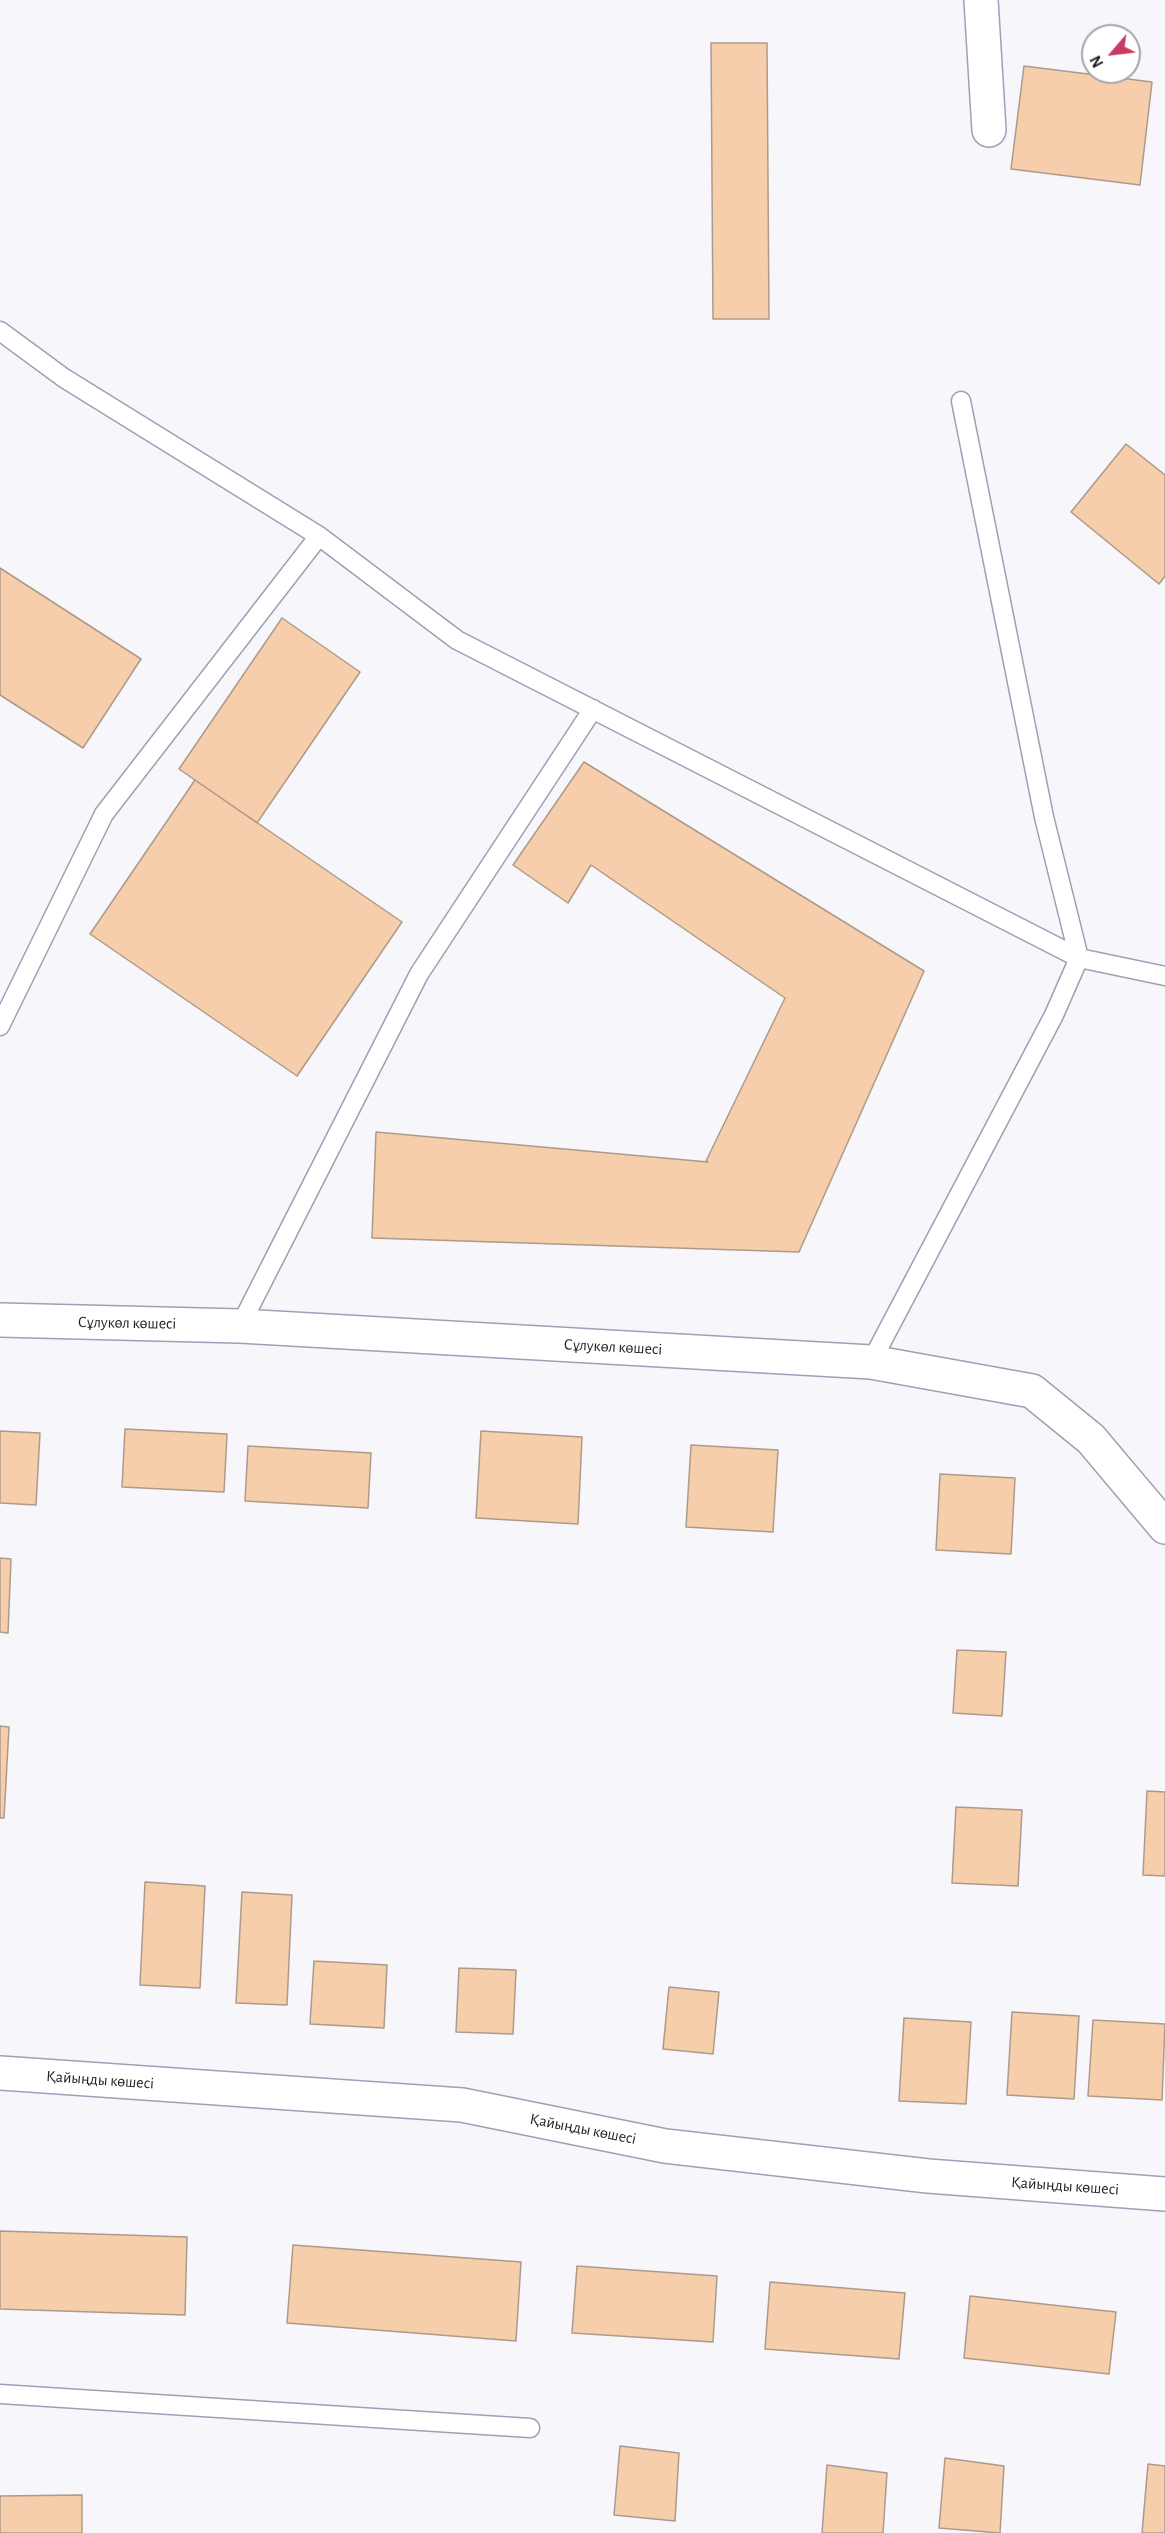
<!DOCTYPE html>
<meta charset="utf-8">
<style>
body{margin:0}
#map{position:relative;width:1165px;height:2533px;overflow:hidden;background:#f6f6fb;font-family:"Alegreya Sans",sans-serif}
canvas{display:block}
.north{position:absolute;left:1081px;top:24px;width:60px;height:60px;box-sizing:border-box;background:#fff;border:2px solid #a5a5a9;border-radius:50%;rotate:242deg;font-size:16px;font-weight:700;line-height:24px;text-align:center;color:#1f1e27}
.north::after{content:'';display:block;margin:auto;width:21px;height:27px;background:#ca3b63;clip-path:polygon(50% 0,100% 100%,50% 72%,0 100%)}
</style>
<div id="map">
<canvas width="1165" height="2533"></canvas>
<div class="north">N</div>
</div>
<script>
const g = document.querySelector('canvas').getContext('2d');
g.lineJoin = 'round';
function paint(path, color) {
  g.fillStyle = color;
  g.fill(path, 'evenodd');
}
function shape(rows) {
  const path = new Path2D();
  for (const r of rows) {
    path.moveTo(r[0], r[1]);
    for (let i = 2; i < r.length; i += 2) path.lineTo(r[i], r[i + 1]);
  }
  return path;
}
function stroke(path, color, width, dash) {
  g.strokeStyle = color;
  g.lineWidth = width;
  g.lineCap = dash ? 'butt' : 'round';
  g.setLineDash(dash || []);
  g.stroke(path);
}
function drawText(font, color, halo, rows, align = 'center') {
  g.font = font + ' "Alegreya Sans",sans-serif';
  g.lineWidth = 5;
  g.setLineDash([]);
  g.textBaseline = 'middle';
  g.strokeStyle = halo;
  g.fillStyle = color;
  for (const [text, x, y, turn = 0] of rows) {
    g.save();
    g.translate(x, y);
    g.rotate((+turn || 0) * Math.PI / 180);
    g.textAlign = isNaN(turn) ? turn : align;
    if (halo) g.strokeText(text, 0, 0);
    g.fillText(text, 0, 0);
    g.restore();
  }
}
const building = shape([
 [711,43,767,43,769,319,713,319,711,43],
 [1024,66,1152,82,1140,185,1011,169,1024,66],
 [1126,444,1165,475,1165,576,1159,584,1071,512,1126,444],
 [0,568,141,659,83,748,0,695,0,568],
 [282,618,360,672,257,823,179,769,282,618],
 [584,762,924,971,799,1252,372,1238,376,1132,708,1162,706,1161,785,998,591,865,568,903,513,865,584,762],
 [195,780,402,922,297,1076,90,934,195,780],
 [125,1429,227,1434,224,1492,122,1487,125,1429],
 [0,1431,40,1433,36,1505,0,1503,0,1431],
 [481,1431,582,1437,578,1524,476,1518,481,1431],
 [691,1445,778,1450,773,1532,686,1527,691,1445],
 [248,1446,371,1453,368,1508,245,1501,248,1446],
 [940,1474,1015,1478,1011,1554,936,1550,940,1474],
 [0,1558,11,1559,8,1633,0,1632,0,1558],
 [957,1650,1006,1652,1002,1716,953,1713,957,1650],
 [0,1726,9,1727,4,1818,0,1818,0,1726],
 [1147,1791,1165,1792,1165,1876,1143,1875,1147,1791],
 [956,1807,1022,1810,1018,1886,952,1883,956,1807],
 [145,1882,205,1886,200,1988,140,1985,145,1882],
 [242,1892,292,1895,287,2005,236,2003,242,1892],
 [314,1961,387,1965,384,2028,310,2024,314,1961],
 [459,1968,516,1970,513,2034,456,2032,459,1968],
 [669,1987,719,1992,713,2054,663,2049,669,1987],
 [1012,2012,1079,2016,1074,2099,1007,2095,1012,2012],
 [904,2018,971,2022,966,2104,899,2101,904,2018],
 [1093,2020,1165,2024,1162,2100,1088,2096,1093,2020],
 [0,2231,187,2237,185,2315,0,2309,0,2231],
 [293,2245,521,2262,516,2341,287,2323,293,2245],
 [577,2266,717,2276,713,2342,572,2333,577,2266],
 [770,2282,905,2293,899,2359,765,2349,770,2282],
 [970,2296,1116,2312,1109,2374,964,2358,970,2296],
 [620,2446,679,2453,675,2521,614,2515,620,2446],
 [945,2458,1004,2466,1000,2533,939,2528,945,2458],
 [1148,2464,1165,2466,1165,2533,1142,2533,1148,2464],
 [827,2465,887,2473,883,2533,822,2533,827,2465],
 [82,2495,82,2533,0,2533,0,2496,82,2495]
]);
const lane = shape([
 [0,331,64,378,319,536,457,640,1079,958,1054,1015,871,1362],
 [961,401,1044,817,1079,958,1165,976],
 [0,1026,104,814,319,536],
 [240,1326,419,974,593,709],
 [0,2394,530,2428]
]);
const street = shape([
 [981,0,989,130],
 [0,1320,240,1326,871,1362,1032,1391,1091,1439,1165,1527],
 [0,2073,462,2105,665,2146,928,2176,1165,2194]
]);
const streetNames = [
 ["Сұлукөл көшесі",127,1323,1],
 ["Сұлукөл көшесі",613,1347,3],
 ["Қайыңды көшесі",100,2080,4],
 ["Қайыңды көшесі",583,2129,11],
 ["Қайыңды көшесі",1065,2186,4]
];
paint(building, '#f7ceab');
stroke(building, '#ae9a89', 1.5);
stroke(lane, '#a19eb5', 21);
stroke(street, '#a19eb5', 36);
stroke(lane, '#fff', 18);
stroke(street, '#fff', 33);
drawText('16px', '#1f1e27', '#fff', streetNames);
</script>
